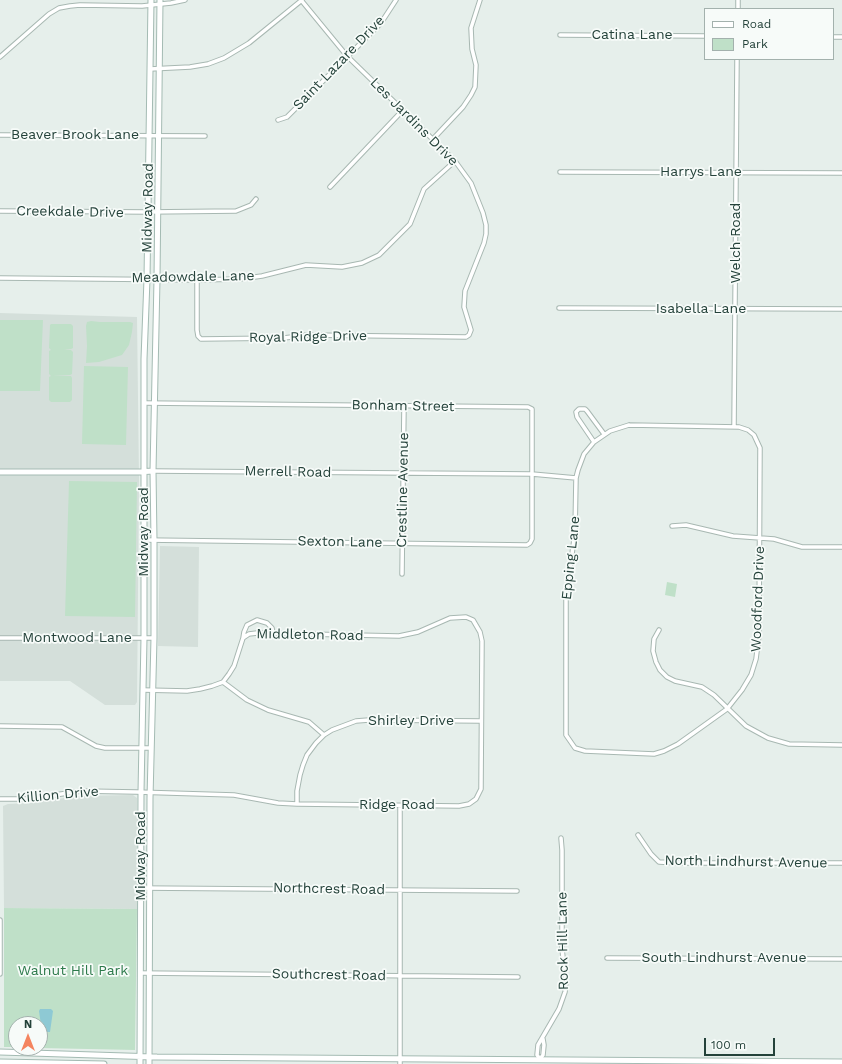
<!DOCTYPE html>
<style>
body{margin:0}
#map{position:relative;width:842px;height:1064px;overflow:hidden;background:#e6efeb;font-family:"Work Sans",sans-serif}
canvas{display:block}
.legend{position:absolute;left:704px;top:8px;width:130px;height:52px;box-sizing:border-box;background:#f7fbf9;border:1px solid #a3b1ad;margin:0;padding:5px 7px;list-style:none;font-size:12px;color:#24423a}
.legend li{display:flex;align-items:center;gap:8px;height:20px}
.legend b{width:20px;border:1px solid #a3b1ad}
.north{position:absolute;left:8px;top:1016px;width:40px;height:40px;box-sizing:border-box;background:#f7fbf9;border:1px solid #a3b1ad;border-radius:50%;rotate:0deg;font-size:11px;font-weight:700;line-height:16px;text-align:center;color:#24423a}
.north::after{content:'';display:block;margin:auto;width:14px;height:18px;background:#f4845f;clip-path:polygon(50% 0,100% 100%,50% 72%,0 100%)}
.scale{position:absolute;left:704px;top:1038px;width:71px;height:18px;box-sizing:border-box;border:2px solid #24423a;border-top:0;padding-left:5px;font-size:12px;line-height:14px;white-space:nowrap;color:#24423a;-webkit-text-stroke:3px #f7fbf9;paint-order:stroke}
</style>
<div id="map">
<canvas width="842" height="1064"></canvas>
<ul class="legend">
<li><b style="height:5px;background:#fff"></b>Road</li>
<li><b style="height:11px;background:#bfe0c8"></b>Park</li>
</ul>
<div class="north">N</div>
<div class="scale">100 m</div>
</div>
<script>
const g = document.querySelector('canvas').getContext('2d');
g.lineJoin = 'round';
function paint(path, color) {
  g.fillStyle = color;
  g.fill(path, 'evenodd');
}
function shape(rows) {
  const path = new Path2D();
  for (const r of rows) {
    path.moveTo(r[0], r[1]);
    for (let i = 2; i < r.length; i += 2) path.lineTo(r[i], r[i + 1]);
  }
  return path;
}
function stroke(path, color, width, dash) {
  g.strokeStyle = color;
  g.lineWidth = width;
  g.lineCap = dash ? 'butt' : 'round';
  g.setLineDash(dash || []);
  g.stroke(path);
}
function drawText(font, color, halo, rows, align = 'center') {
  g.font = font + ' "Work Sans",sans-serif';
  g.lineWidth = 3.5;
  g.setLineDash([]);
  g.textBaseline = 'middle';
  g.strokeStyle = halo;
  g.fillStyle = color;
  for (const [text, x, y, turn = 0] of rows) {
    g.save();
    g.translate(x, y);
    g.rotate((+turn || 0) * Math.PI / 180);
    g.textAlign = isNaN(turn) ? turn : align;
    if (halo) g.strokeText(text, 0, 0);
    g.fillText(text, 0, 0);
    g.restore();
  }
}
const built = shape([
 [0,313,137,317,139,479,137,702,135,705,105,705,70,681,0,681],
 [160,546,199,547,198,647,158,646],
 [78,796,133,795,137,798,137,909,4,908,3,806,8,804,31,803]
]);
const green = shape([
 [0,320,43,320,40,391,0,391],
 [91,321,100,322,130,322,133,323,132,332,129,345,122,355,99,362,86,363,87,346,86,326,87,322],
 [51,324,71,324,73,326,73,348,71,349,64,350,71,350,73,352,72,374,70,375,53,376,71,376,72,378,72,400,70,402,51,402,49,400,49,377,51,376,49,374,49,351,51,350,49,348,50,325],
 [84,366,128,367,126,445,82,444],
 [69,481,137,482,135,617,65,616],
 [667,582,677,584,675,597,665,595],
 [4,908,137,909,135,1050,40,1048,40,1024,16,1024,16,1047,4,1047]
]);
const water = shape([
 [40,1009,51,1009,53,1011,50,1032,42,1032,39,1011]
]);
const street = shape([
 [738,9,738,0],
 [560,35,705,36],
 [833,37,842,37],
 [0,57,49,14,59,8,70,6,80,5,142,6,171,3,185,0],
 [150,69,190,67,208,64,224,58,249,43,302,0],
 [278,120,287,117,381,23,396,0],
 [0,135,205,136],
 [433,139,463,107,471,95,475,87,476,65,472,49,471,28,480,0],
 [560,172,842,173],
 [330,187,403,110],
 [0,211,148,212,236,211,251,205,256,199],
 [0,278,197,280,240,279,262,276,306,265,342,267,362,263,379,255,410,224,424,189,455,161],
 [197,280,197,330,198,336,201,339,284,338,307,335,466,337,469,335,471,330,464,307,465,291,484,243,486,234,486,225,483,213,471,183,455,161,347,56,301,0],
 [559,308,842,309],
 [144,403,528,407,532,409,532,539,530,543,527,545,145,540],
 [629,425,739,427,748,430,754,435,760,448,759,635,756,659,751,675,742,690,727,709,678,744,664,751,654,754,585,751,575,748,566,735,566,595,575,533,576,478,578,470,584,454,594,442,610,431,629,425],
 [734,426,737,59],
 [594,442,577,417,576,412,579,409,585,409,587,411,604,434],
 [153,471,532,474,576,478],
 [672,526,686,525,733,536,774,539,802,547,842,547],
 [402,574,404,406],
 [659,630,654,639,653,651,656,662,660,670,667,677,675,681,702,687,714,695,746,726,768,738,789,744,842,745],
 [0,638,154,638],
 [243,638,244,632,247,625,257,620,267,623,272,628,273,633],
 [223,682,247,700,268,710,309,722,324,735],
 [0,726,62,727,96,746,105,748,151,748],
 [0,799,27,799,82,791,136,792,234,795,278,803,297,804,459,806,469,804,476,799,481,789,482,641,480,632,473,620,466,617,450,618,418,632,399,636,257,633,249,634,243,638,234,666,229,674,223,682,212,686,200,689,187,691,143,690],
 [297,804,297,791,300,775,303,765,307,755,316,743,324,735,332,730,356,721,369,720,481,721],
 [400,806,400,1064],
 [638,835,651,854,659,862,680,863,842,863],
 [140,888,517,891],
 [0,920,0,974],
 [607,958,842,959],
 [140,973,518,977],
 [543,1039,544,1045,543,1055,540,1059,537,1055,538,1045,559,1009,565,992,566,982,562,949,562,850,561,838]
]);
const secondary = shape([
 [0,472,138,472,153,471],
 [0,1052,157,1057,842,1062],
 [0,1062,104,1064],
 [140,1064,141,792,144,638,144,359,147,279,151,0],
 [149,1064,150,798,154,638,154,540,153,471,157,279,160,0]
]);
const streetNames = [
 ["Catina Lane",632,35],
 ["Saint Lazare Drive",339,63,-46],
 ["Les Jardins Drive",414,122,45],
 ["Beaver Brook Lane",75,135],
 ["Harrys Lane",701,172],
 ["Midway Road",148,208,-89],
 ["Creekdale Drive",70,212,1],
 ["Welch Road",736,243,-90],
 ["Meadowdale Lane",193,277,-1],
 ["Isabella Lane",701,309],
 ["Royal Ridge Drive",308,337,-1],
 ["Bonham Street",403,406,1],
 ["Merrell Road",288,472,1],
 ["Crestline Avenue",403,490,-89],
 ["Midway Road",144,532,-90],
 ["Sexton Lane",340,542,1],
 ["Epping Lane",571,558,-84],
 ["Woodford Drive",758,599,-88],
 ["Middleton Road",310,635,1],
 ["Montwood Lane",77,638],
 ["Shirley Drive",411,721],
 ["Killion Drive",58,795,-5],
 ["Ridge Road",397,805],
 ["Midway Road",141,856,-90],
 ["North Lindhurst Avenue",746,862,1],
 ["Northcrest Road",329,889,1],
 ["Rock Hill Lane",563,941,-91],
 ["South Lindhurst Avenue",724,958],
 ["Southcrest Road",329,975,1]
];
const parkNames = [
 ["Walnut Hill Park",73,971]
];
paint(built, '#d4dfda');
paint(green, '#bfe0c8');
paint(water, '#8ec9d4');
stroke(street, '#a8b8b2', 5.5);
stroke(secondary, '#a4bbb3', 7);
stroke(street, '#fff', 3.5);
stroke(secondary, '#fff', 5);
drawText('14px', '#24423a', '#f7fbf9', streetNames);
drawText('14px', '#2d7a4b', '#f7fbf9', parkNames);
</script>
